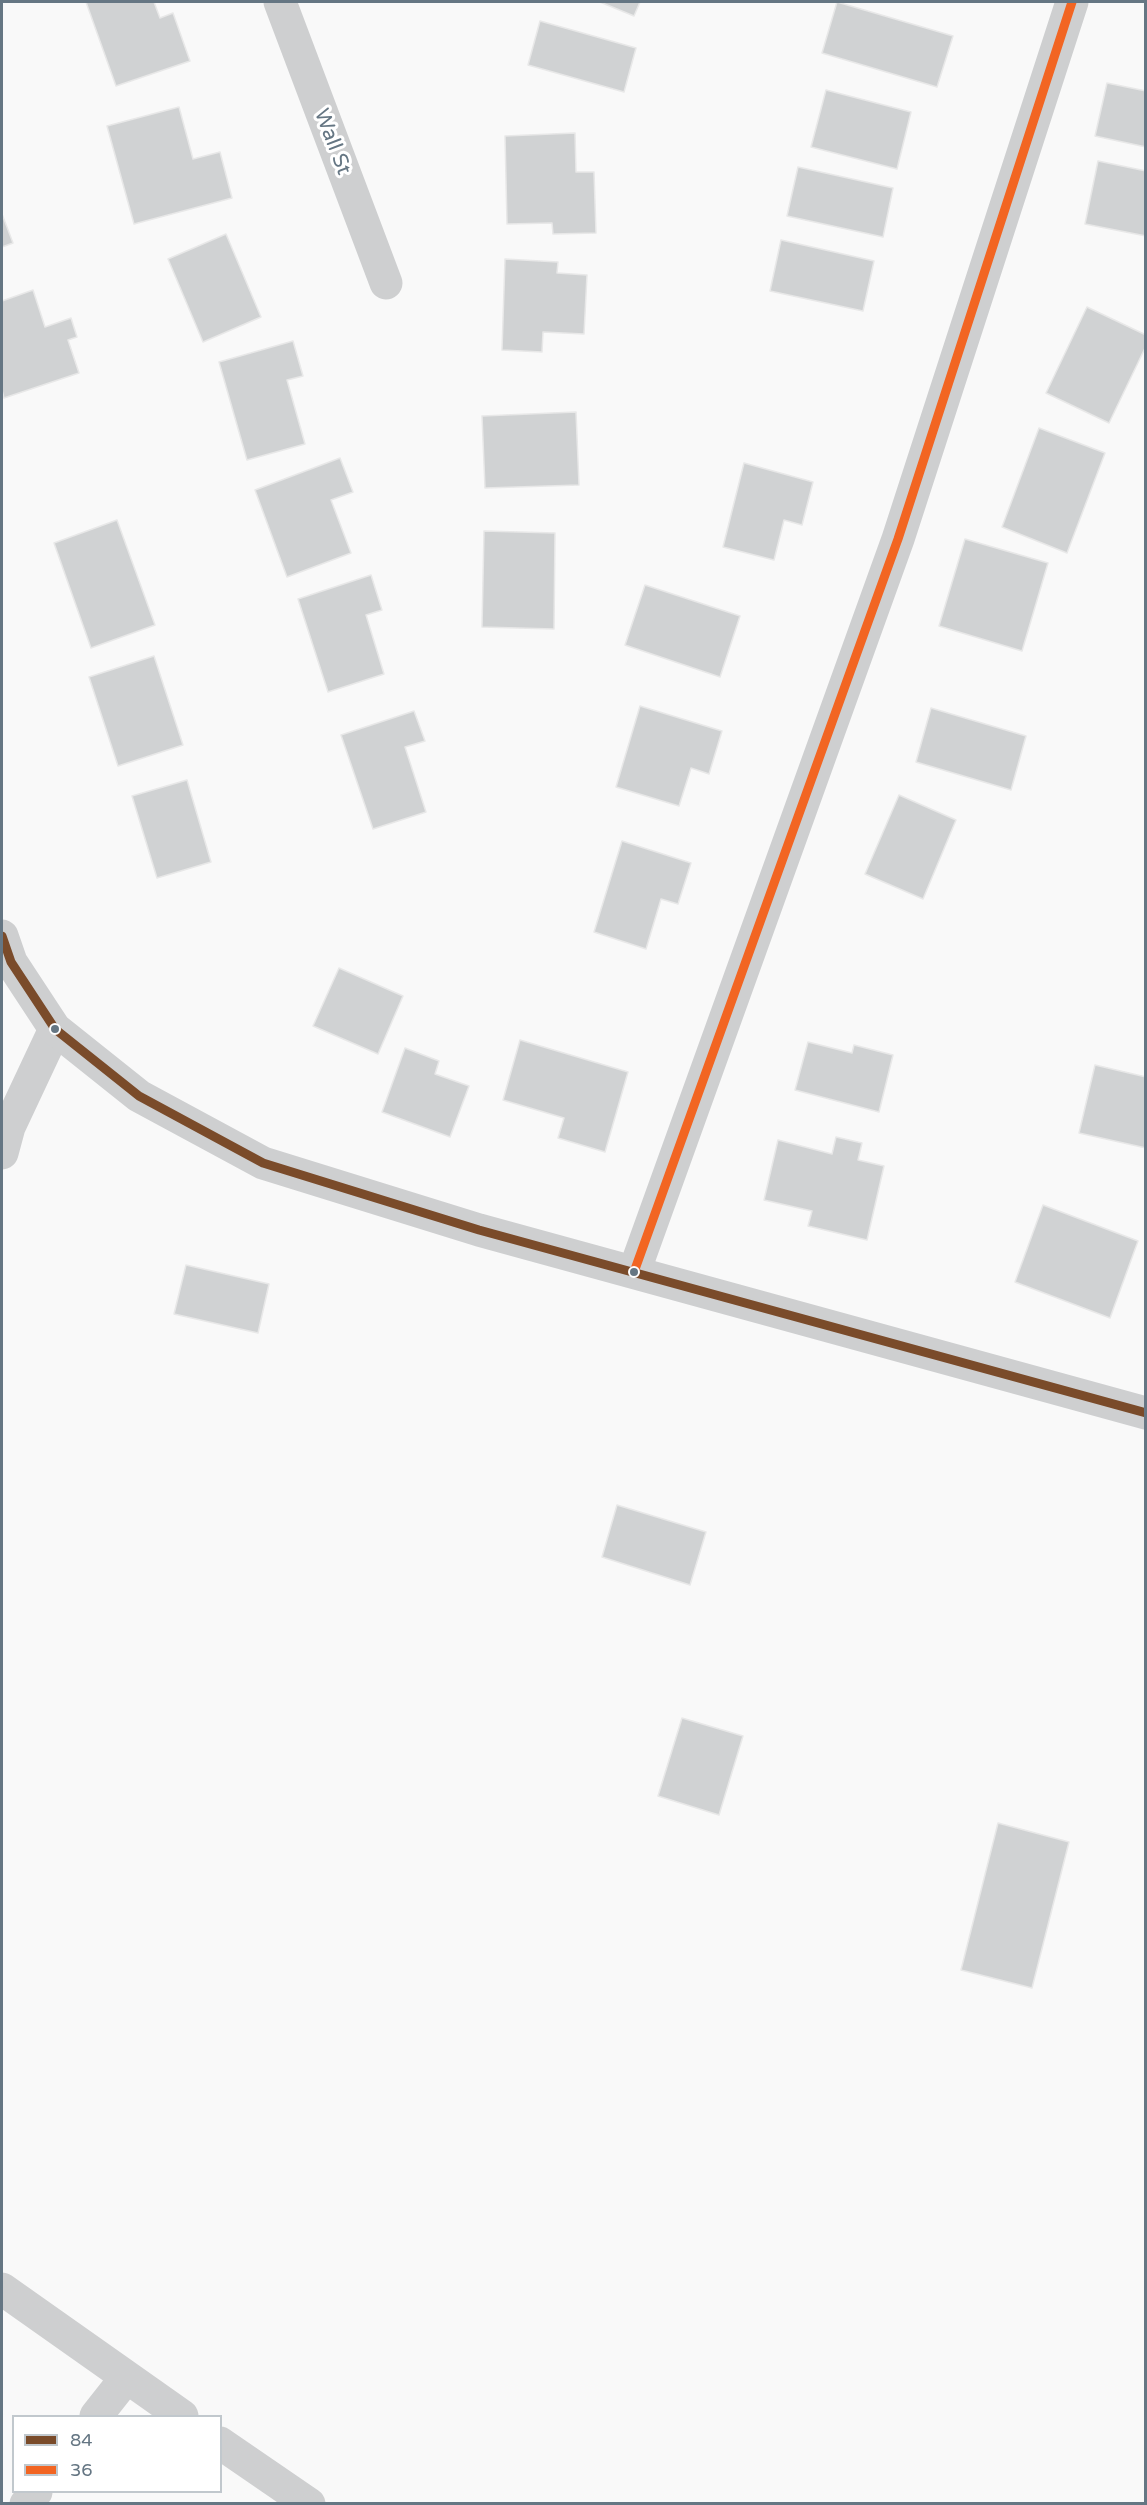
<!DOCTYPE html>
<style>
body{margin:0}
#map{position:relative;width:1147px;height:2505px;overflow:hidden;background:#f9f9f9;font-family:"Varela Round",sans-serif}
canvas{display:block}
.frame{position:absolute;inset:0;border:3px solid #657683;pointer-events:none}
.legend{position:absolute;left:12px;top:2415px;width:210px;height:78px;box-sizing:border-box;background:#fff;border:2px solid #c1c8cd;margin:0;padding:8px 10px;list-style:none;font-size:18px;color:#657683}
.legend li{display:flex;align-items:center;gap:12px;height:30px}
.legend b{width:30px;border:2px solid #c1c8cd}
</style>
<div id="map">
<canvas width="1147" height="2505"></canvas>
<div class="frame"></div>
<ul class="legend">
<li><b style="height:8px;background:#7a4b2a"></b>84</li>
<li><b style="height:8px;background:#f26522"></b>36</li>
</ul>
</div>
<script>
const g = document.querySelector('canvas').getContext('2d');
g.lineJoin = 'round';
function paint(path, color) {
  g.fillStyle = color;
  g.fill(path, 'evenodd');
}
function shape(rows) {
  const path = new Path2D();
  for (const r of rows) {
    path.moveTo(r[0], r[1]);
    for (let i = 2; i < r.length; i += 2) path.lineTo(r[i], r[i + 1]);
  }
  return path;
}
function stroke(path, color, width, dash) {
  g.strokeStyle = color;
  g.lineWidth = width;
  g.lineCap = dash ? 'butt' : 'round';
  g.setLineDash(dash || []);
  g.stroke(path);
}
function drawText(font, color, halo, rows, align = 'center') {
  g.font = font + ' "Varela Round",sans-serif';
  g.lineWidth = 6;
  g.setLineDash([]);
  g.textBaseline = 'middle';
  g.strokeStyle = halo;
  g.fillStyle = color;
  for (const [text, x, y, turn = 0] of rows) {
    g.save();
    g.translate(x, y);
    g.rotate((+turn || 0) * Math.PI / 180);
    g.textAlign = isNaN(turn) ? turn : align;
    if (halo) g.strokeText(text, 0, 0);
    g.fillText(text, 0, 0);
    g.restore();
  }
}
const building = shape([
 [86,2,154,2,160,18,173,13,190,61,116,86,86,2],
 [600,2,640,2,634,16,600,2],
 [837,2,953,36,937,87,822,53,837,2],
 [540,21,636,48,624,92,528,65,540,21],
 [1107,83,1146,91,1146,147,1095,136,1107,83],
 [826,90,911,112,897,169,811,147,826,90],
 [179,107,193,159,220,152,232,198,134,224,107,126,179,107],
 [575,133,576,172,594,172,596,233,553,234,552,223,507,224,505,136,575,133],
 [1098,161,1146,171,1146,236,1085,224,1098,161],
 [798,167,893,188,883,237,787,216,798,167],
 [2,214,13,243,2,247,2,214],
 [226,234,261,317,203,342,168,259,226,234],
 [781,240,874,261,863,311,770,291,781,240],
 [505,259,558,262,557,273,587,275,584,334,543,332,542,352,502,350,505,259],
 [33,290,45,327,71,318,77,337,68,340,79,373,4,398,2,390,2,301,33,290],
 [1087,307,1146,335,1146,346,1109,423,1046,393,1087,307],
 [293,341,303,376,287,380,305,444,247,460,219,362,293,341],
 [576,412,579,485,485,488,482,416,576,412],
 [1039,428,1105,453,1067,553,1002,527,1039,428],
 [340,458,353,492,331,500,351,553,287,577,255,490,340,458],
 [744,463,813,482,802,525,784,520,774,560,723,547,744,463],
 [117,520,155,625,91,648,54,543,117,520],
 [484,531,555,533,554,629,482,627,484,531],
 [965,539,1048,563,1022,651,939,626,965,539],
 [371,575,382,610,366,615,384,674,328,692,298,599,371,575],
 [645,585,740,616,720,677,625,645,645,585],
 [154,656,183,745,118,766,89,677,154,656],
 [640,706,722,731,709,774,691,768,679,806,616,787,640,706],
 [931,708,1026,736,1011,790,916,762,931,708],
 [414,711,425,741,405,747,426,812,373,829,341,735,414,711],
 [187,780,211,862,157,878,132,796,187,780],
 [899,795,956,820,923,899,865,874,899,795],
 [622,841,691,863,678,904,661,899,646,949,594,932,622,841],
 [339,968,403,996,378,1054,313,1026,339,968],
 [520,1040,628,1072,605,1152,558,1138,564,1118,503,1100,520,1040],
 [808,1042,852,1053,854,1045,893,1055,879,1112,795,1090,808,1042],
 [405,1048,439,1061,435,1074,469,1086,450,1137,382,1112,405,1048],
 [1095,1065,1146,1077,1146,1148,1079,1133,1095,1065],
 [836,1137,862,1143,858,1160,884,1166,867,1240,808,1226,812,1211,764,1200,778,1140,832,1154,836,1137],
 [1043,1205,1138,1241,1110,1318,1015,1282,1043,1205],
 [186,1265,269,1284,258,1333,174,1314,186,1265],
 [617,1505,706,1532,690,1585,602,1557,617,1505],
 [682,1718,743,1736,719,1815,658,1796,682,1718],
 [998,1823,1069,1842,1032,1988,961,1970,998,1823]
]);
const minor = shape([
 [280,2,386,283],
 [2,1153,9,1127,55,1029],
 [2,2289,182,2416],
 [96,2416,126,2378],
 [220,2443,309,2504],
 [26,2504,36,2492]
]);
const tertiary = shape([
 [2,936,11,962,55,1029,139,1096,263,1163,479,1230,1146,1413],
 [634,1272,898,539,1072,2]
]);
const bus1 = shape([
 [2,936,11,962,55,1029,139,1096,263,1163,479,1230,1146,1413]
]);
const bus2 = shape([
 [634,1272,898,539,1072,2]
]);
const markers = [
 [55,1029,5,"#657683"],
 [634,1272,5,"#657683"]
];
const streetNames = [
 ["Wall St",332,142,69]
];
paint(building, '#d0d2d3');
stroke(building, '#e8e8e8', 1.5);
stroke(minor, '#cecfd0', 33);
stroke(tertiary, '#cecfd0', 33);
stroke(bus1, '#7a4b2a', 9);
stroke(bus2, '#f26522', 9);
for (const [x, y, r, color] of markers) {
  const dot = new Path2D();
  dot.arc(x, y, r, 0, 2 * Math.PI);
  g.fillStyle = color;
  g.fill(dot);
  stroke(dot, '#fff', 2);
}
drawText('21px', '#657683', '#fff', streetNames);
</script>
